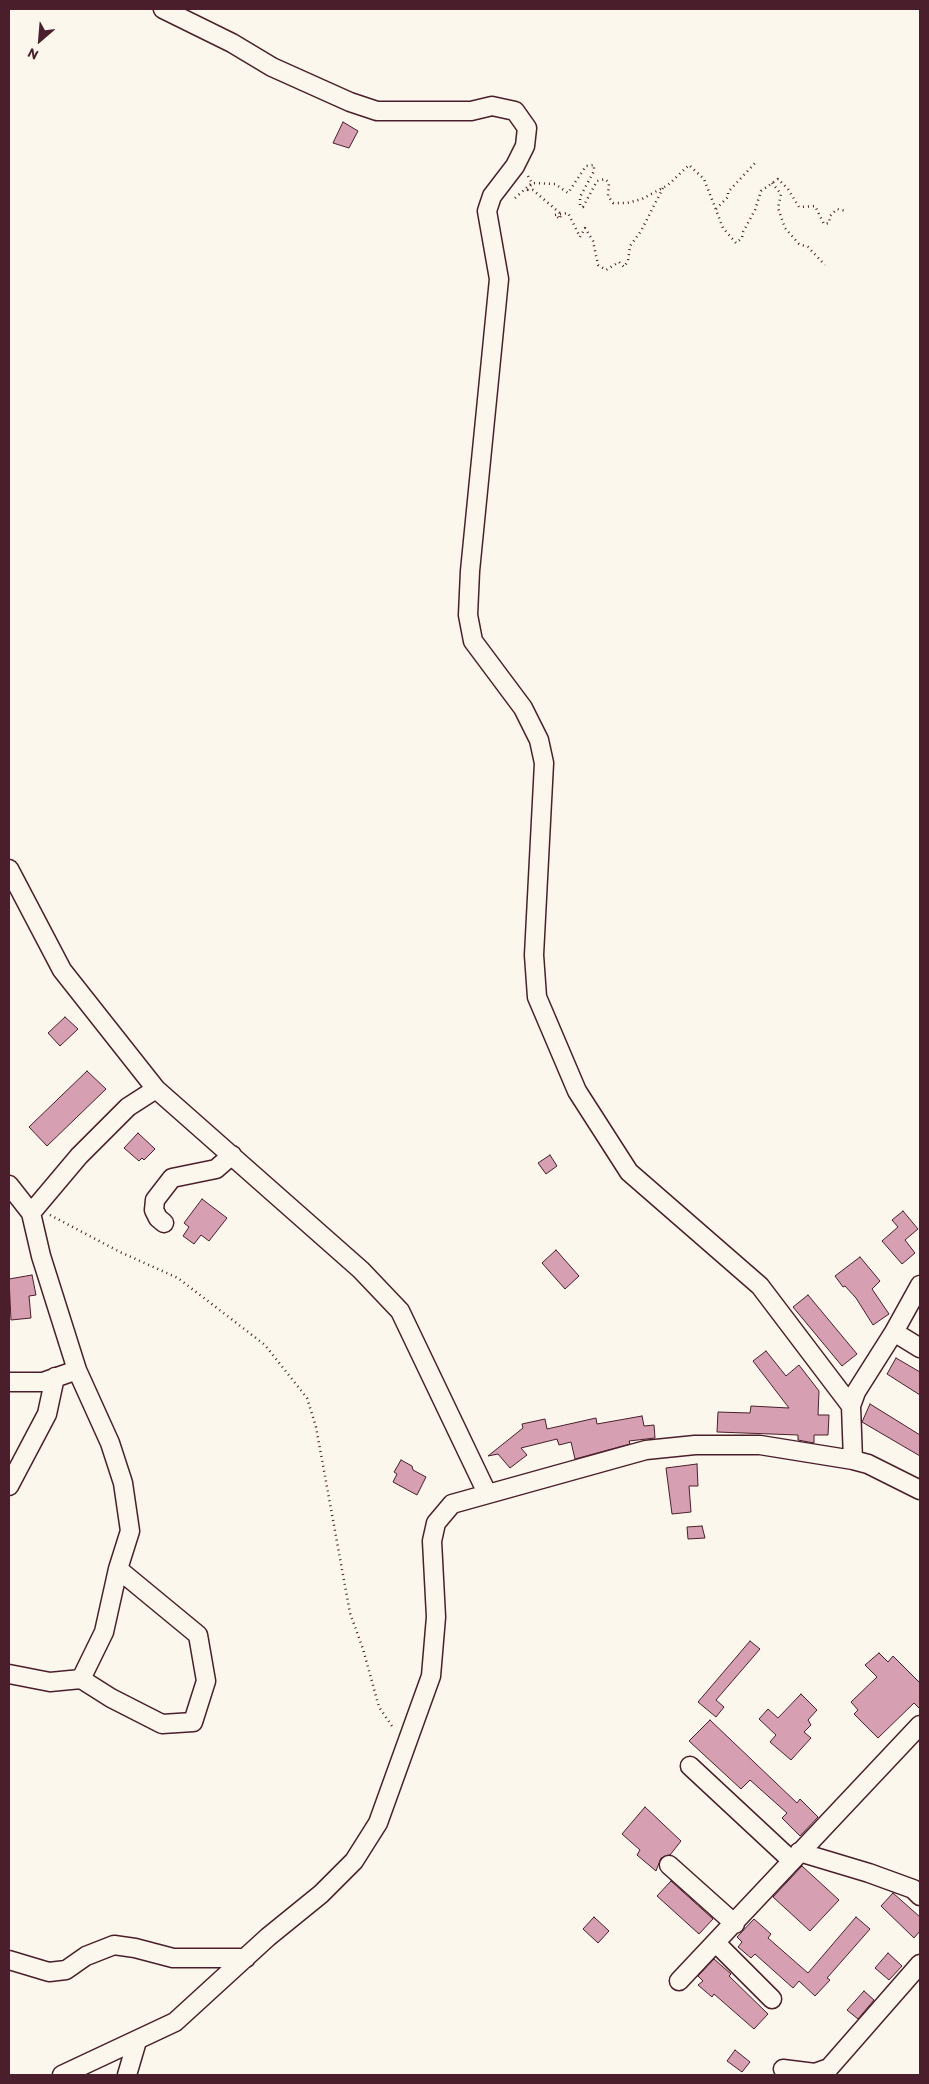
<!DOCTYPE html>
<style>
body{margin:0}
#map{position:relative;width:929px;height:2084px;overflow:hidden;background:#fbf7ec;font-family:Itim,sans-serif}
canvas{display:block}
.frame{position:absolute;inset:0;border:10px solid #4a1f2b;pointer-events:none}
.north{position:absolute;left:15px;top:15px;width:50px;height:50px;-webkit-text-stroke:4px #fbf7ec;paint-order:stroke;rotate:207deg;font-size:14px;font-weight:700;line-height:20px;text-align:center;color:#4a1f2b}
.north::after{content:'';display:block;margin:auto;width:18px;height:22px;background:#4a1f2b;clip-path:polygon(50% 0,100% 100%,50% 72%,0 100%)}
</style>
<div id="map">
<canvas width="929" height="2084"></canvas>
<div class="frame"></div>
<div class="north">N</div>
</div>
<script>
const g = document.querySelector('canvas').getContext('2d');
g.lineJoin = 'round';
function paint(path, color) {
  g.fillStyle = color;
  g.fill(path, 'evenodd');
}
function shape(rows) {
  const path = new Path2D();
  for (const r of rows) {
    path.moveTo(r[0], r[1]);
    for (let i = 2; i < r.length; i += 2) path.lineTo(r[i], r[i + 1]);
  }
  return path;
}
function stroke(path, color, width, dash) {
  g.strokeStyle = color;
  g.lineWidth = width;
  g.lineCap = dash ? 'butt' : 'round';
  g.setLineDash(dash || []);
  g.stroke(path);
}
const building = shape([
 [343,122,358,131,349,148,333,143,343,122],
 [65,1017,78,1029,60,1046,48,1033,65,1017],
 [87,1071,106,1089,47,1146,29,1127,87,1071],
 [138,1133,155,1149,144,1160,142,1158,139,1161,124,1148,138,1133],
 [550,1155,557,1166,546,1174,538,1163,550,1155],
 [202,1199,227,1218,209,1241,201,1235,194,1244,183,1236,189,1227,184,1223,202,1199],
 [903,1211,918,1229,905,1240,915,1253,902,1264,882,1241,898,1227,892,1220,903,1211],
 [556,1250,579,1276,565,1289,542,1263,556,1250],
 [860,1257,880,1281,872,1289,889,1314,873,1325,856,1298,845,1286,843,1287,835,1276,860,1257],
 [32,1275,36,1295,29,1296,31,1318,11,1320,9,1279,32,1275],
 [808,1295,857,1354,842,1366,793,1307,808,1295],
 [766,1351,786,1376,799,1365,819,1391,818,1415,829,1415,828,1435,814,1435,814,1443,798,1440,798,1435,717,1432,718,1412,750,1413,751,1406,789,1408,753,1361,766,1351],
 [896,1358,920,1372,920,1395,887,1374,896,1358],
 [870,1404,920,1435,920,1456,862,1422,870,1404],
 [642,1416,644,1426,654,1425,655,1438,629,1441,630,1444,575,1459,571,1442,559,1445,557,1439,521,1448,527,1455,510,1468,498,1454,488,1456,523,1428,522,1424,545,1419,547,1429,596,1418,597,1424,642,1416],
 [401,1460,412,1466,413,1470,426,1477,417,1495,393,1482,397,1474,394,1472,401,1460],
 [697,1464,698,1486,689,1486,691,1512,672,1514,666,1468,697,1464],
 [702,1526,705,1538,688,1539,687,1527,702,1526],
 [750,1641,760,1649,716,1700,724,1707,716,1717,698,1702,750,1641],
 [879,1653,888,1662,893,1656,920,1683,920,1709,914,1703,878,1738,854,1714,858,1710,851,1702,877,1677,865,1665,879,1653],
 [801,1694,817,1710,808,1720,811,1725,804,1732,811,1738,791,1760,770,1742,776,1735,759,1719,768,1709,778,1718,801,1694],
 [710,1720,797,1803,800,1799,818,1817,800,1836,782,1818,787,1813,750,1780,741,1789,689,1741,710,1720],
 [645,1807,681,1841,670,1855,661,1858,656,1871,637,1855,640,1850,622,1834,645,1807],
 [802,1866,839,1900,810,1931,773,1897,802,1866],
 [671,1881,713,1919,699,1934,657,1896,671,1881],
 [893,1893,920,1917,920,1931,914,1938,881,1906,893,1893],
 [594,1917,609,1931,598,1943,583,1929,594,1917],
 [856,1917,870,1929,827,1978,830,1980,815,1996,799,1981,793,1988,755,1954,751,1958,738,1947,742,1942,737,1937,754,1919,771,1934,768,1938,808,1973,856,1917],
 [888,1953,902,1966,889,1980,875,1968,888,1953],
 [714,1959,731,1974,729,1976,768,2014,754,2029,714,1994,712,1997,698,1985,703,1981,698,1976,714,1959],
 [864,1991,874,2000,858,2019,847,2010,864,1991],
 [735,2050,750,2062,742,2072,727,2061,735,2050]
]);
const path = shape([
 [528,176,532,183,555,184,568,193,586,166,594,165,594,171,580,197,580,206,583,207,597,181,605,179,609,183,608,196,613,203,627,203,642,199,668,185,689,165,704,179,723,228,736,243,742,238,743,232,755,210,761,191,778,179,788,189,799,207,815,206,824,224,829,223,830,216,837,209,846,211],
 [772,183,781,194,778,208,785,228,799,244,808,247,825,265],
 [515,198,532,183,528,190,533,190,561,214,560,219,555,215],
 [716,209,728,197,728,192,755,163],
 [555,215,568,213,580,237,585,228,593,241,598,265,606,270,619,262,624,267,628,261,630,246,641,231,664,186],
 [50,1215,120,1252,178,1278,265,1345,307,1398,316,1427,350,1613,363,1649,379,1707,394,1729]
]);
const minor = shape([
 [163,9,232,43,272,67,350,102,377,111,471,111,492,106,515,111,527,128,525,146,515,166,492,196,487,211,499,279,470,571,468,615,473,641,523,708,539,740,544,763,534,955,537,997,577,1091,629,1172,760,1286,851,1406],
 [9,869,62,970,156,1089,361,1270,400,1311,487,1493],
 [9,1185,31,1213],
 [164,1223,158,1218,154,1210,155,1200,172,1178,216,1169,232,1155],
 [894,1332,920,1285],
 [9,1382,43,1382,77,1370,41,1256,31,1213,79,1156,128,1107,156,1089],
 [853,1460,851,1406,856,1392,894,1332,920,1348],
 [9,1486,47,1414,55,1377],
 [9,1674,50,1682,81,1679,104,1632,118,1569,130,1531,123,1483,110,1443,77,1370],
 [81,1679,111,1698,162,1724,193,1722,206,1681,198,1635,118,1569],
 [690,1766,791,1860],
 [799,1852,869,1873,913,1889,920,1896],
 [669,1865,735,1924],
 [716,1943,772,1999],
 [9,1960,49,1972,66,1970,86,1956,114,1945,135,1948,173,1958,246,1958],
 [679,1981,920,1725],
 [783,2069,815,2073,829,2068,920,1964],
 [62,2075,175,2022,268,1937,321,1894,354,1861,378,1823,431,1676,436,1617,432,1541,436,1523,452,1504,646,1450,695,1445,760,1445,853,1460,868,1464,920,1490],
 [127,2075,137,2041]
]);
paint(building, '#d7a0b2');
stroke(building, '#4a1f2b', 1);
stroke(minor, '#4a1f2b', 21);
stroke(path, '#4a1f2b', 2.5, [1, 4]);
stroke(minor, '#fbf7ec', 18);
</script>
